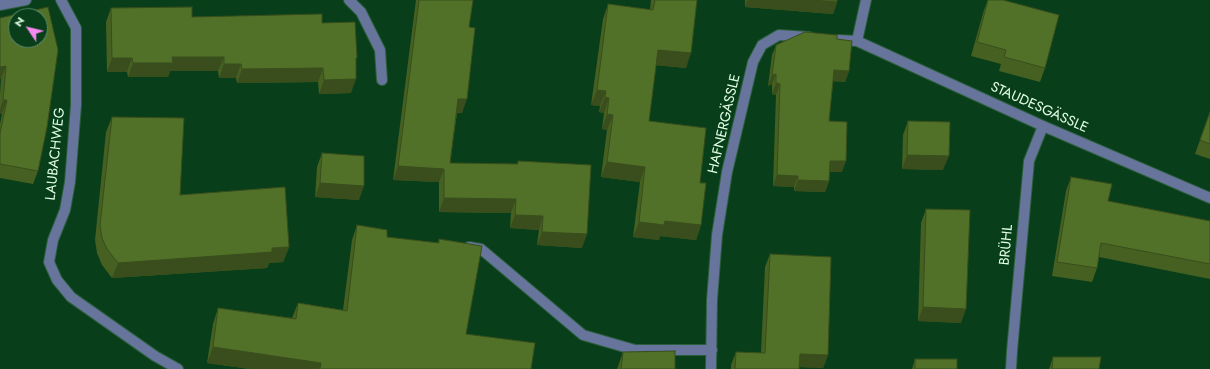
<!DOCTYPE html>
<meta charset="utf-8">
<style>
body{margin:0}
#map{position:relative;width:1210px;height:369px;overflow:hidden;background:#083f1a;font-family:Jost,sans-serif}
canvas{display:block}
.north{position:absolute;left:8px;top:8px;width:40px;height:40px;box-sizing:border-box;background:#083f1a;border:1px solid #5f8b6c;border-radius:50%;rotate:305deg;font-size:11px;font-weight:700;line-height:16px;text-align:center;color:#e2fee6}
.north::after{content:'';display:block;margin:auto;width:14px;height:18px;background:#f589ef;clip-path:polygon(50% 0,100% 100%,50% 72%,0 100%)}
</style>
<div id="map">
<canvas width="1210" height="369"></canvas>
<div class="north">N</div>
</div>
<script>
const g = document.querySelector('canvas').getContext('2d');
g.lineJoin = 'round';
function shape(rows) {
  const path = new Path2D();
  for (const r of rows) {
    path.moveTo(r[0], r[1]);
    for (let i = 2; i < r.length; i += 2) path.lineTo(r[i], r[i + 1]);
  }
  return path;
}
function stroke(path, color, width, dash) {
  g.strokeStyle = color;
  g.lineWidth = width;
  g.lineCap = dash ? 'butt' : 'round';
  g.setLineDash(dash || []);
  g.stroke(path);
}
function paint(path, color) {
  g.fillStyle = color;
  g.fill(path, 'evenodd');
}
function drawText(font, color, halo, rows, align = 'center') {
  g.font = font + ' Jost,sans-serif';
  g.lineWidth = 4;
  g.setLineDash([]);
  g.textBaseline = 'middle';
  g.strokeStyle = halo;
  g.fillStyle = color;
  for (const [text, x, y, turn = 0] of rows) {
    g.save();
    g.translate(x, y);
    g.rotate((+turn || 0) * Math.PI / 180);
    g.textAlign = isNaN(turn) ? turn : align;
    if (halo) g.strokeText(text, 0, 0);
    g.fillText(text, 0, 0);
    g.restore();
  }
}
const minor = shape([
 [61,0,76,28,76,105,70,182,65,210,53,240,49,262,57,280,71,297,155,356,178,369],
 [349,0,361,12,380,50,382,80],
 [0,5,26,0],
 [839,40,857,41,866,0],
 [857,41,1043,126,1210,198],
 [469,247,481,249,583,335,635,350,712,350],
 [711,369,712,300,717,235,727,172,753,62,762,45,779,35,809,37],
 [1011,369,1012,351,1029,161,1043,126]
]);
const wall = shape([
 [416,0,473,0,469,27,462,113,457,113,450,163,517,164,518,161,582,248,537,245,539,230,510,228,511,213,439,212,439,182,393,180],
 [651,0,697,0,686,68,656,65,649,121,700,183,701,225,696,240,660,236,659,240,633,237,640,182,601,177,607,130,602,129,604,113,599,112,600,106,591,105,603,19,608,4,650,10],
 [745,0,837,0,837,2,833,14,745,7],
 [988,0,1045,68,1040,82,999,71,1001,64,971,56,984,10],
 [111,8,192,17,322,23,356,61,351,93,319,94,318,82,237,83,236,78,219,78,218,71,170,71,168,77,128,77,127,72,107,72,106,22],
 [0,18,38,171,33,184,0,178,0,124,2,114,0,114,0,94,1,79,0,79],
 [837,39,849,71,845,82,833,81,829,121,842,172,829,172,829,181,825,192,794,191,794,187,773,186,776,95,772,94,772,84,768,86,772,55,776,45],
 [1210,112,1210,159,1195,154],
 [112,117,180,195,289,247,283,262,269,263,267,268,112,278,102,265,97,253,95,240,106,132],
 [908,121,943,170,902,169,903,135],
 [322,153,359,200,315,197,317,167],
 [1071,177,1108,201,1210,221,1210,279,1099,257,1097,268,1092,282,1052,276,1066,191],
 [926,209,961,323,918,321,921,223],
 [357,225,387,237,438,243,439,239,466,334,531,369,250,369,207,363,213,324,218,308,292,318,298,303,343,310,352,240],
 [770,254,828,355,823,368,799,367,799,369,731,369,731,365,736,352,761,353,765,267],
 [623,352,675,369,617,369],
 [1053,357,1099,369,1049,369],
 [915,359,957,369,912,369]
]);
const shadedWall = shape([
 [747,0,810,0,837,2,833,14,745,7],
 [658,50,691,53,686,68,653,65],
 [172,57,224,57,218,71,170,71,168,77,128,77,133,63],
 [112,58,132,58,127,72,107,72],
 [224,64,241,64,236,78,219,78],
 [6,66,1,79,0,79,0,67],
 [323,68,318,82,237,83,242,69],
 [834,70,849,71,845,82,830,81],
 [776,74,772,84,768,86,772,75],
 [356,79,351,93,319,94,324,80],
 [776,83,780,84,776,95,772,94],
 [597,90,606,91,600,106,591,105],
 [605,97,609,98,604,113,599,112],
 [458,99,467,99,462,113,453,112],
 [3,100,7,100,2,114,0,114,0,109],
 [607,114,613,115,607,130,602,129],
 [907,155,949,156,943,170,902,169],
 [830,161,846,161,842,172,826,172],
 [607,162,645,167,640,182,601,177],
 [398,166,444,169,439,182,393,180],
 [777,175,798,176,794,187,773,186],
 [798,180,829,181,825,192,794,191],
 [320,183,364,186,359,200,315,197],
 [444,198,516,199,511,213,439,212],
 [515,215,543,216,539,230,510,228],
 [665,221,701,225,696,240,660,236,659,240,633,237,639,222],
 [542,232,587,234,582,248,537,245],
 [289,247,283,262,269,263,267,268,112,278,118,263],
 [923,307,966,309,961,323,918,321],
 [213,347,321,363,319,369,250,369,207,363],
 [800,354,828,355,823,368,795,367]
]);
const building = shape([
 [419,0,473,0,469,27,475,28,467,99,458,99,450,163,518,164,518,161,591,165,587,234,542,232,543,216,515,215,516,199,444,198,444,169,398,166,419,0],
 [655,0,697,0,691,53,658,50,649,121,706,128,700,183,706,183,701,225,665,221,664,225,639,222,645,167,607,162,613,115,607,114,609,98,605,97,606,91,597,90,608,4,653,10,655,0],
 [810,0,837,0,837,2,810,0],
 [988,0,1003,0,1059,15,1045,68,1004,57,1006,50,977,42,988,0],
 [48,7,58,50,47,127,38,171,0,164,0,134,7,100,3,100,6,66,0,67,0,18,48,7],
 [16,16,40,16,40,40,16,40,16,16],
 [192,7,192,17,322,14,322,23,355,22,357,58,356,58,356,79,324,80,323,68,242,69,241,64,224,64,224,57,172,57,173,63,133,63,132,58,112,58,111,8,192,7],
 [805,32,837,35,837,39,852,41,849,71,834,70,829,121,847,122,846,161,830,161,829,181,798,180,798,176,777,175,780,84,776,83,776,74,772,75,776,45,805,32],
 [1210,112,1210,144,1200,140,1210,112],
 [112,117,184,118,180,195,285,187,289,247,272,248,272,252,118,263,107,249,102,238,100,225,112,117],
 [908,121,950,122,949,156,907,155,908,121],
 [322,153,364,156,364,186,320,183,322,153],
 [1071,177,1112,184,1108,201,1210,221,1210,264,1101,243,1097,268,1057,262,1071,177],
 [926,209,970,210,966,309,923,307,926,209],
 [357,225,387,230,387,237,439,243,439,239,482,246,466,334,535,343,531,369,320,369,321,363,213,347,218,308,296,319,298,303,347,311,357,225],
 [770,254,831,257,828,355,800,354,799,369,735,369,736,352,765,353,770,254],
 [675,351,675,369,621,369,623,352,675,351],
 [1053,357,1101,357,1099,369,1052,369,1053,357],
 [915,359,957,359,957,369,915,369,915,359]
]);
const streetNames = [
 ["STAUDESGÄSSLE",1039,108,24],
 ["HAFNERGÄSSLE",725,124,-77],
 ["LAUBACHWEG",56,154,-84],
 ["BRÜHL",1007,245,-85]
];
stroke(minor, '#2b5e3b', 12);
stroke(minor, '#67749b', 10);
paint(wall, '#466022');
paint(shadedWall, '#394e1c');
paint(building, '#517028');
stroke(building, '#394e1c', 1);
drawText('14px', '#e2fee6', '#083f1a', streetNames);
</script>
